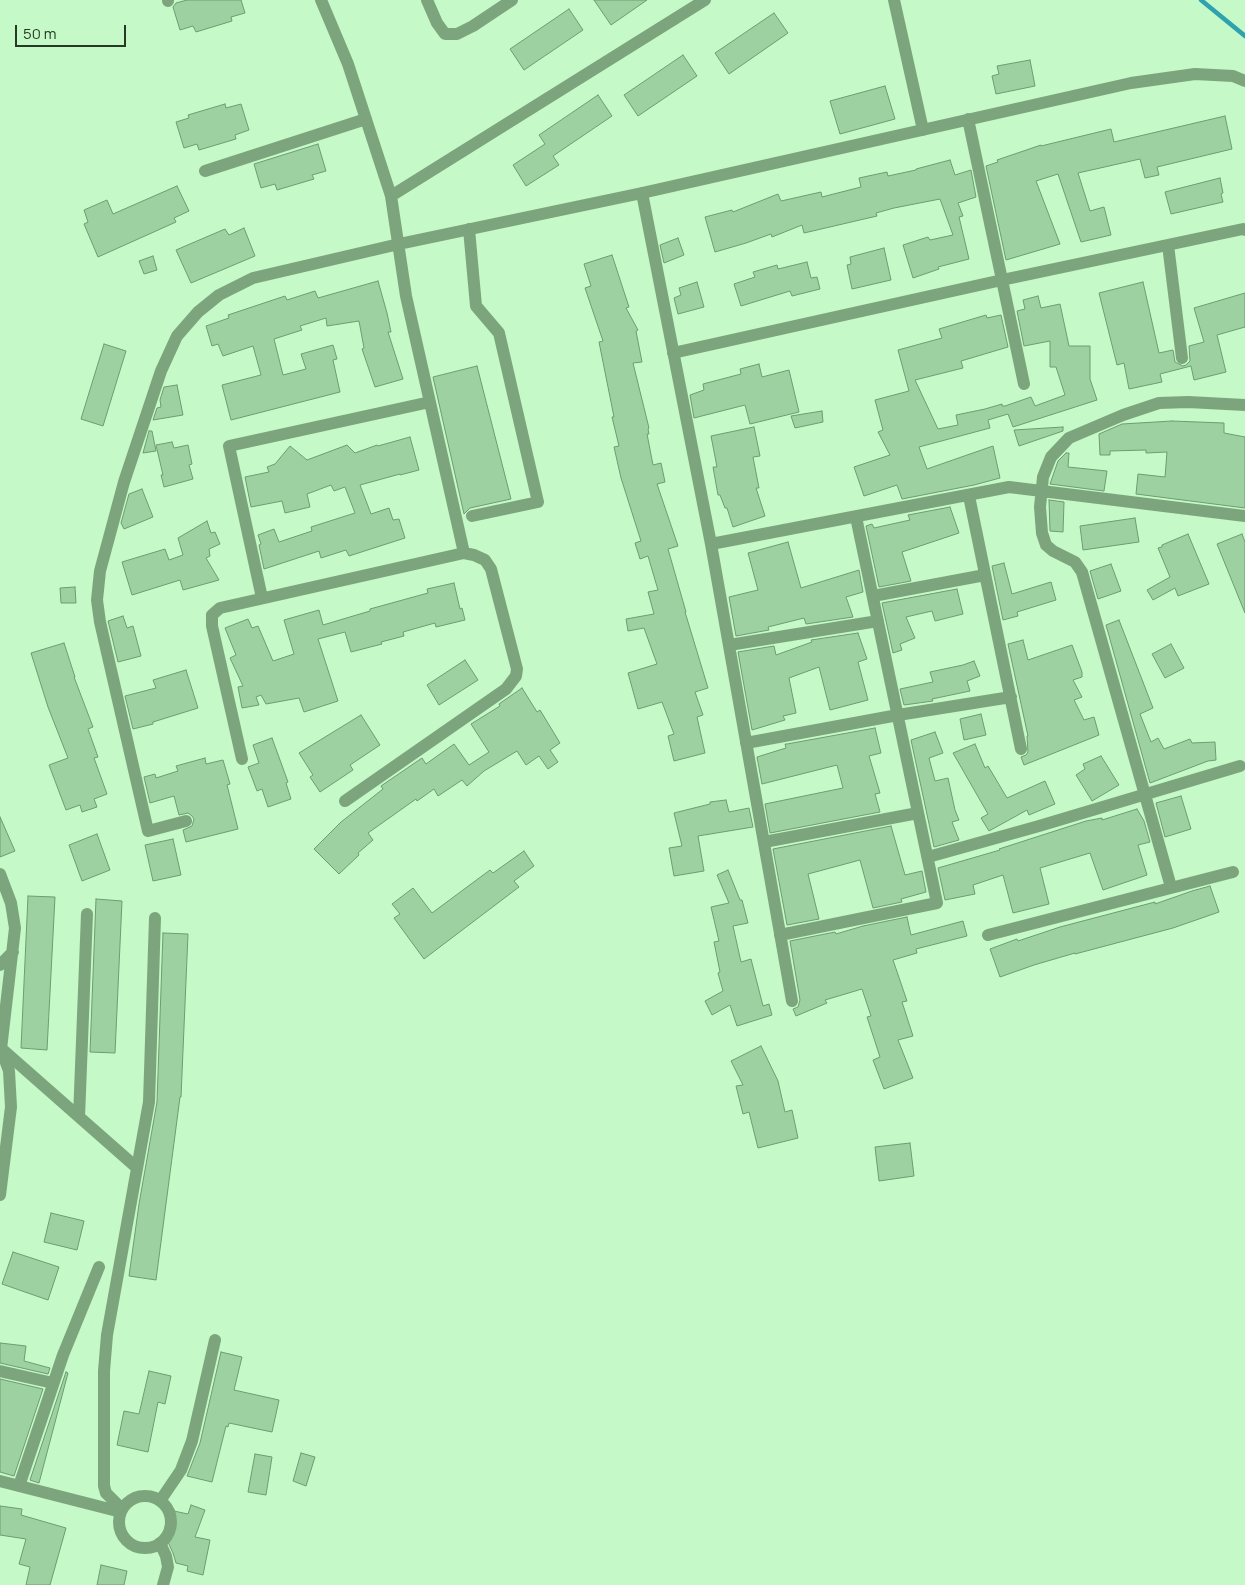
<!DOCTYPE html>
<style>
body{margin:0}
#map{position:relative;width:1245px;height:1585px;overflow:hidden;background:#c5f9c7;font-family:Manrope,sans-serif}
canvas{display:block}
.scale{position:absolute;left:15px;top:25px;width:111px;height:22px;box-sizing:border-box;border:2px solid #253926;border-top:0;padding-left:6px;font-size:15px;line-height:18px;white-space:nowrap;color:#253926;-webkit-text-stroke:4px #c5f9c7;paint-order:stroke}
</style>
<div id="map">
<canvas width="1245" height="1585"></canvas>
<div class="scale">50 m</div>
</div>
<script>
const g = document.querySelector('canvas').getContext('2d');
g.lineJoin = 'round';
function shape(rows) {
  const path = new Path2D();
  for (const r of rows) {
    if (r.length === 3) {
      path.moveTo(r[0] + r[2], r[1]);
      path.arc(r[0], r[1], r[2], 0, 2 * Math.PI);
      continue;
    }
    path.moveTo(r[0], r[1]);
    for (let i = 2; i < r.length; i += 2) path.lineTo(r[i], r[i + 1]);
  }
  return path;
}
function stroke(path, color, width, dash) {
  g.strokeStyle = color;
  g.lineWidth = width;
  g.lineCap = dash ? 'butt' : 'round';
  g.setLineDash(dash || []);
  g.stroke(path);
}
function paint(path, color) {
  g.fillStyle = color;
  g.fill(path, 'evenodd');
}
const stream = shape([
 [1201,0,1245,36]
]);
const building = shape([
 [187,0,241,0,245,13,231,17,232,21,196,32,193,26,180,30,173,7,176,3,187,0],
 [594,0,647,0,611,25,594,0],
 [569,9,583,30,524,70,510,49,569,9],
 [774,13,788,33,729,74,715,53,774,13],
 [683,55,697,76,638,116,624,95,683,55],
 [1030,60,1035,86,996,94,992,76,999,74,997,66,1030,60],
 [885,86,895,119,840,134,830,101,885,86],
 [598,95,612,116,553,156,559,165,526,186,513,165,545,144,539,135,598,95],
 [225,104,226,108,241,104,249,130,235,135,236,139,199,150,197,144,184,148,176,122,189,118,188,115,225,104],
 [1225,116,1232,149,1157,167,1159,175,1145,178,1140,159,1078,173,1090,211,1104,207,1111,235,1081,242,1058,174,1036,181,1060,244,1006,260,986,166,998,162,997,160,1041,145,1041,146,1111,129,1114,142,1225,116],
 [318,144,326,171,312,175,314,179,277,190,275,184,261,188,254,164,318,144],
 [950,160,955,175,971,170,976,197,958,203,963,216,959,217,969,259,938,267,939,269,913,278,903,245,928,237,930,240,953,235,940,199,894,208,876,213,877,216,804,233,802,225,772,237,771,234,746,243,715,252,705,217,732,210,733,212,778,194,781,201,821,192,822,197,861,187,859,178,887,172,888,176,916,170,916,169,950,160],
 [1220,178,1223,193,1221,194,1223,202,1171,214,1165,192,1220,178],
 [177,186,189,211,174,218,176,222,98,257,84,224,88,222,84,210,107,200,113,214,177,186],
 [244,228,255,256,191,283,176,250,225,229,229,235,244,228],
 [678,238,684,255,664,263,660,245,678,238],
 [884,248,891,280,852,289,847,265,851,264,850,257,884,248],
 [612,255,629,307,626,308,638,330,636,331,642,362,633,363,649,428,648,429,649,434,647,434,653,465,661,463,665,482,657,484,678,546,668,549,686,612,685,612,708,688,695,692,703,715,697,717,705,753,674,761,668,736,674,734,662,702,638,709,628,673,657,664,644,628,628,631,626,619,654,614,648,592,658,590,648,556,640,559,635,543,641,541,621,478,614,447,619,446,612,417,614,417,599,342,603,341,585,288,591,286,584,264,612,255],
 [153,256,157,270,144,274,139,261,153,256],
 [807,262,811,278,817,277,820,289,792,296,790,291,741,306,734,284,755,277,753,272,777,265,778,269,807,262],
 [378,281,387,313,391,332,388,332,403,379,375,387,362,349,364,348,359,321,327,326,326,318,300,326,302,330,274,339,283,375,306,369,301,354,333,345,337,359,333,360,340,392,231,420,222,385,261,375,253,346,223,356,218,344,212,346,206,326,229,318,228,315,285,296,287,300,315,291,318,298,378,281],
 [697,282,704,307,678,314,674,298,681,295,679,288,697,282],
 [1143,282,1159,353,1173,350,1175,362,1183,366,1186,365,1190,361,1189,346,1204,342,1194,308,1245,293,1245,327,1217,335,1226,372,1194,380,1191,366,1160,374,1162,382,1129,389,1124,363,1117,365,1099,293,1143,282],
 [1038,296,1041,308,1060,304,1069,346,1090,346,1090,379,1097,400,1013,427,1008,414,988,420,990,428,919,447,927,469,993,446,1000,478,974,485,902,499,897,485,864,496,854,467,890,455,878,432,883,430,875,400,909,391,898,350,942,338,939,329,986,315,987,318,1001,315,1008,347,961,361,963,368,915,380,938,429,958,425,956,415,985,409,1002,404,1002,406,1005,406,1031,397,1035,406,1065,395,1056,367,1050,367,1050,341,1024,346,1017,311,1025,309,1023,300,1038,296],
 [104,344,126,351,103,426,81,419,104,344],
 [759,364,762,377,789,370,799,412,750,424,745,405,694,418,690,395,704,390,703,384,741,374,740,369,759,364],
 [477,366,511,499,470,508,464,514,433,377,477,366],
 [177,385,183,415,153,420,157,408,161,407,160,400,164,387,177,385],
 [822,411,823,422,795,428,791,416,822,411],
 [1172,421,1224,423,1224,433,1245,437,1245,508,1136,494,1138,474,1165,477,1167,452,1146,453,1146,450,1110,451,1110,455,1100,455,1099,434,1122,424,1172,421],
 [754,427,760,456,753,457,759,488,756,488,765,516,733,527,727,508,725,508,720,495,718,495,713,467,717,467,711,436,754,427],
 [1063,427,1063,431,1019,446,1014,430,1063,427],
 [149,431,152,431,156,451,143,453,149,431],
 [410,437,419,470,400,475,400,474,360,485,371,514,389,508,393,520,399,519,405,538,349,556,346,550,321,558,319,551,264,569,259,545,261,544,258,535,274,529,279,542,312,531,311,527,355,513,345,487,334,491,331,485,307,494,310,507,285,513,282,501,251,507,245,477,269,472,267,467,275,464,290,446,307,460,347,445,355,453,377,445,378,446,410,437],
 [172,442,174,448,188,445,192,464,189,465,193,479,164,487,161,475,163,475,156,445,172,442],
 [1066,453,1069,453,1068,467,1107,471,1104,491,1050,484,1058,461,1066,453],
 [142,489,153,517,124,529,121,523,129,494,142,489],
 [1049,500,1064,502,1063,532,1050,531,1049,500],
 [950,507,959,533,902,552,911,581,879,587,866,526,872,524,874,528,910,520,908,515,950,507],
 [1135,518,1139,542,1083,550,1080,526,1135,518],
 [207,521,211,533,215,532,220,544,209,549,210,556,206,558,219,580,183,590,180,580,132,595,122,562,165,549,169,560,183,555,178,538,207,521],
 [1188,534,1209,584,1178,596,1175,588,1153,600,1147,590,1170,577,1158,548,1162,547,1162,545,1188,534],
 [1242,534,1245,542,1245,613,1217,544,1242,534],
 [788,542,801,588,859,570,863,592,846,597,853,617,806,624,804,618,768,627,769,630,736,636,729,597,758,590,748,553,788,542],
 [1004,563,1012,594,1051,582,1056,600,1017,612,1018,616,1003,620,992,566,1004,563],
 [1111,564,1121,591,1098,599,1090,571,1111,564],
 [454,583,460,609,462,608,465,620,436,627,435,623,403,632,404,636,381,642,382,644,351,652,345,632,318,639,338,701,304,712,299,698,266,704,261,695,256,697,259,705,242,708,238,687,243,686,230,658,236,655,225,628,248,619,252,628,258,626,273,661,294,654,284,620,319,610,323,625,370,611,370,609,428,593,427,589,454,583],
 [75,587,76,603,61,603,60,588,75,587],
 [957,589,963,614,935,621,932,611,906,617,915,638,900,644,902,650,893,653,882,603,957,589],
 [123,616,127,628,133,626,141,656,118,662,108,621,123,616],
 [1119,620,1153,708,1140,714,1151,742,1158,738,1164,749,1190,739,1192,743,1215,742,1216,760,1208,761,1150,783,1106,625,1119,620],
 [858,633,867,659,858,662,868,700,830,710,819,667,789,678,796,713,783,716,785,720,752,730,738,652,774,646,776,655,812,642,811,640,858,633],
 [1023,640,1028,660,1072,645,1082,672,1082,677,1073,680,1082,697,1074,700,1084,720,1094,717,1099,735,1024,765,1021,757,1026,755,1028,752,1027,736,1028,736,1008,644,1023,640],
 [64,643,75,677,74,677,93,727,88,729,98,757,94,758,107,794,94,799,97,807,82,812,80,805,66,810,49,765,68,758,48,707,31,653,64,643],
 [1171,644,1184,668,1165,678,1152,654,1171,644],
 [465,660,478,680,439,705,427,685,465,660],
 [974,661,980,676,967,681,970,691,932,699,933,701,904,705,900,689,933,682,930,672,963,665,974,661],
 [186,670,198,708,153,722,153,724,133,729,125,696,156,688,153,680,186,670],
 [522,688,537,712,540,710,560,743,550,750,558,762,548,769,539,756,526,765,517,751,484,771,467,786,462,780,438,796,434,789,417,801,416,799,368,833,373,840,358,853,359,855,339,874,314,849,341,822,383,789,381,786,422,758,426,764,454,744,469,765,489,752,471,724,500,706,499,704,522,688],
 [981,714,986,735,964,740,960,719,981,714],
 [361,715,380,745,350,765,353,770,320,792,310,777,313,775,299,753,361,715],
 [875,728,881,753,869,756,880,793,875,794,880,812,770,833,765,804,843,788,837,765,762,784,757,757,786,748,785,744,787,744,875,728],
 [935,732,943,753,929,758,935,781,948,778,955,810,959,820,952,822,959,840,934,847,911,740,935,732],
 [272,738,288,782,286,783,291,799,268,807,262,789,257,791,248,767,259,763,253,745,272,738],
 [975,744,985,768,988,766,1007,798,1045,781,1055,804,1029,815,1027,810,989,831,981,818,988,814,953,753,975,744],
 [1101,756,1119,785,1092,801,1076,775,1085,769,1083,764,1101,756],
 [205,758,206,764,223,760,230,784,227,785,238,829,186,842,183,830,192,826,194,819,192,816,188,813,179,815,174,796,150,803,144,777,155,774,156,778,178,771,176,766,205,758],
 [1181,796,1191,829,1165,837,1156,803,1181,796],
 [726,800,729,812,749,808,753,827,698,836,704,871,674,876,669,848,682,846,674,813,710,804,710,802,726,800],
 [1137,809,1144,821,1150,842,1138,845,1147,875,1103,890,1090,853,1040,868,1049,904,1013,913,1003,875,973,885,975,894,945,900,938,868,1000,850,999,849,1086,821,1102,818,1102,820,1137,809],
 [0,817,15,851,0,857,0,817],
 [891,826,905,875,922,871,926,892,901,899,902,902,873,908,860,860,808,874,819,919,787,925,773,849,891,826],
 [97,834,110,870,82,881,69,845,97,834],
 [173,839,181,875,153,881,145,845,173,839],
 [524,851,534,866,514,881,519,887,424,959,394,918,400,914,392,904,413,888,432,913,490,870,493,873,524,851],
 [728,870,740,900,742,900,748,923,733,926,741,962,751,959,763,1006,769,1004,772,1015,737,1026,730,1005,712,1015,705,1001,723,991,718,973,720,972,714,942,719,941,711,907,729,903,717,875,728,870],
 [1210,886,1219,912,1173,928,1075,954,1075,953,1034,965,1000,977,990,949,1017,939,1018,941,1060,927,1155,902,1155,904,1192,891,1210,886],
 [28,896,55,897,47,1050,21,1048,28,896],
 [96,899,122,901,115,1053,90,1052,96,899],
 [907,917,911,935,963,921,967,936,916,949,917,953,893,960,907,1001,902,1002,913,1036,898,1040,913,1078,884,1089,873,1060,880,1057,867,1017,871,1016,862,989,825,1000,827,1003,796,1016,793,1009,798,1007,800,1000,790,941,835,932,836,934,863,926,907,917],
 [163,933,188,934,181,1097,180,1097,156,1280,129,1276,139,1204,157,1102,163,933],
 [761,1046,778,1081,785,1112,792,1110,798,1138,758,1148,749,1112,743,1114,736,1086,743,1085,731,1061,761,1046],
 [910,1143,914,1176,879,1181,875,1147,910,1143],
 [51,1213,84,1221,77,1250,44,1242,51,1213],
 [13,1252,59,1267,48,1300,2,1284,13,1252],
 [0,1343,26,1346,24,1361,50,1368,48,1374,0,1363,0,1343],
 [221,1352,242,1357,234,1390,279,1400,272,1432,229,1423,228,1427,226,1426,212,1482,187,1476,200,1443,221,1352],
 [149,1371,171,1376,165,1404,158,1402,148,1452,117,1445,124,1411,139,1414,149,1371],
 [66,1372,68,1373,39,1483,30,1480,66,1372],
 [0,1379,43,1389,14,1476,0,1472,0,1379],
 [301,1453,315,1457,306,1486,293,1481,301,1453],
 [255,1454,272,1457,266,1495,248,1492,255,1454],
 [191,1505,205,1510,195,1537,210,1540,203,1575,187,1571,188,1566,176,1563,173,1553,167,1540,163,1536,169,1510,188,1514,191,1505],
 [0,1506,22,1509,21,1515,66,1528,50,1585,26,1585,30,1567,19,1564,26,1539,0,1535,0,1506],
 [101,1565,127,1571,124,1585,97,1585,101,1565]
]);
const minor = shape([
 [321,0,348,64,391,196,406,296,464,553],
 [427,0,437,23,445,34,457,34,473,26,512,0],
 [894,0,923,130],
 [168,1,168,0],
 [968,119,1024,384],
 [205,171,366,119],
 [642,193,711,544,792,1001],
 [391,196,705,0],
 [469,229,476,306,499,333,538,502,472,516],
 [1168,245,1182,358],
 [673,353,1002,280,1243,229,1245,230],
 [969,496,1021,749],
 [711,544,1009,487,1245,516],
 [873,596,985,575],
 [262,598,229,446,430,402],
 [729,645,878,621],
 [746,743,898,715,1011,697],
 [242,759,212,626,212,615,220,608,464,553,474,555,485,560,491,569,517,669,516,676,506,689,345,801],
 [186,821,148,831,100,622,97,600,100,571,124,482,161,371,177,336,198,312,219,295,253,278,399,244,642,193,1131,83,1195,74,1233,76,1245,81],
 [764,842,918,813],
 [928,857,1039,826,1240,766],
 [0,874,11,903,15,928,1,1049,9,1071,11,1107,0,1195],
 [1171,887,1082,572,1075,562,1053,551,1046,545,1042,533,1040,507,1043,477,1051,457,1069,438,1123,415,1159,403,1188,402,1245,405],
 [780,935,937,903,856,517],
 [988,935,1233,872],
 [0,965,13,952],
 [3,1050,136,1167],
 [79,1117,87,914],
 [0,1371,53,1383],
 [0,1481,121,1512],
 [19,1486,63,1355,99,1267],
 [145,1522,26],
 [160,1501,181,1470,192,1441,215,1340],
 [122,1509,106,1493,104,1486,104,1371,107,1335,149,1102,155,918],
 [160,1543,166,1556,168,1567,163,1585]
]);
stroke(stream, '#2ea2ae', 4.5);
paint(building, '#9ed1a1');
stroke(building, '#6c9d6f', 1);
stroke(minor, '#7ca57e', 12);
</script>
